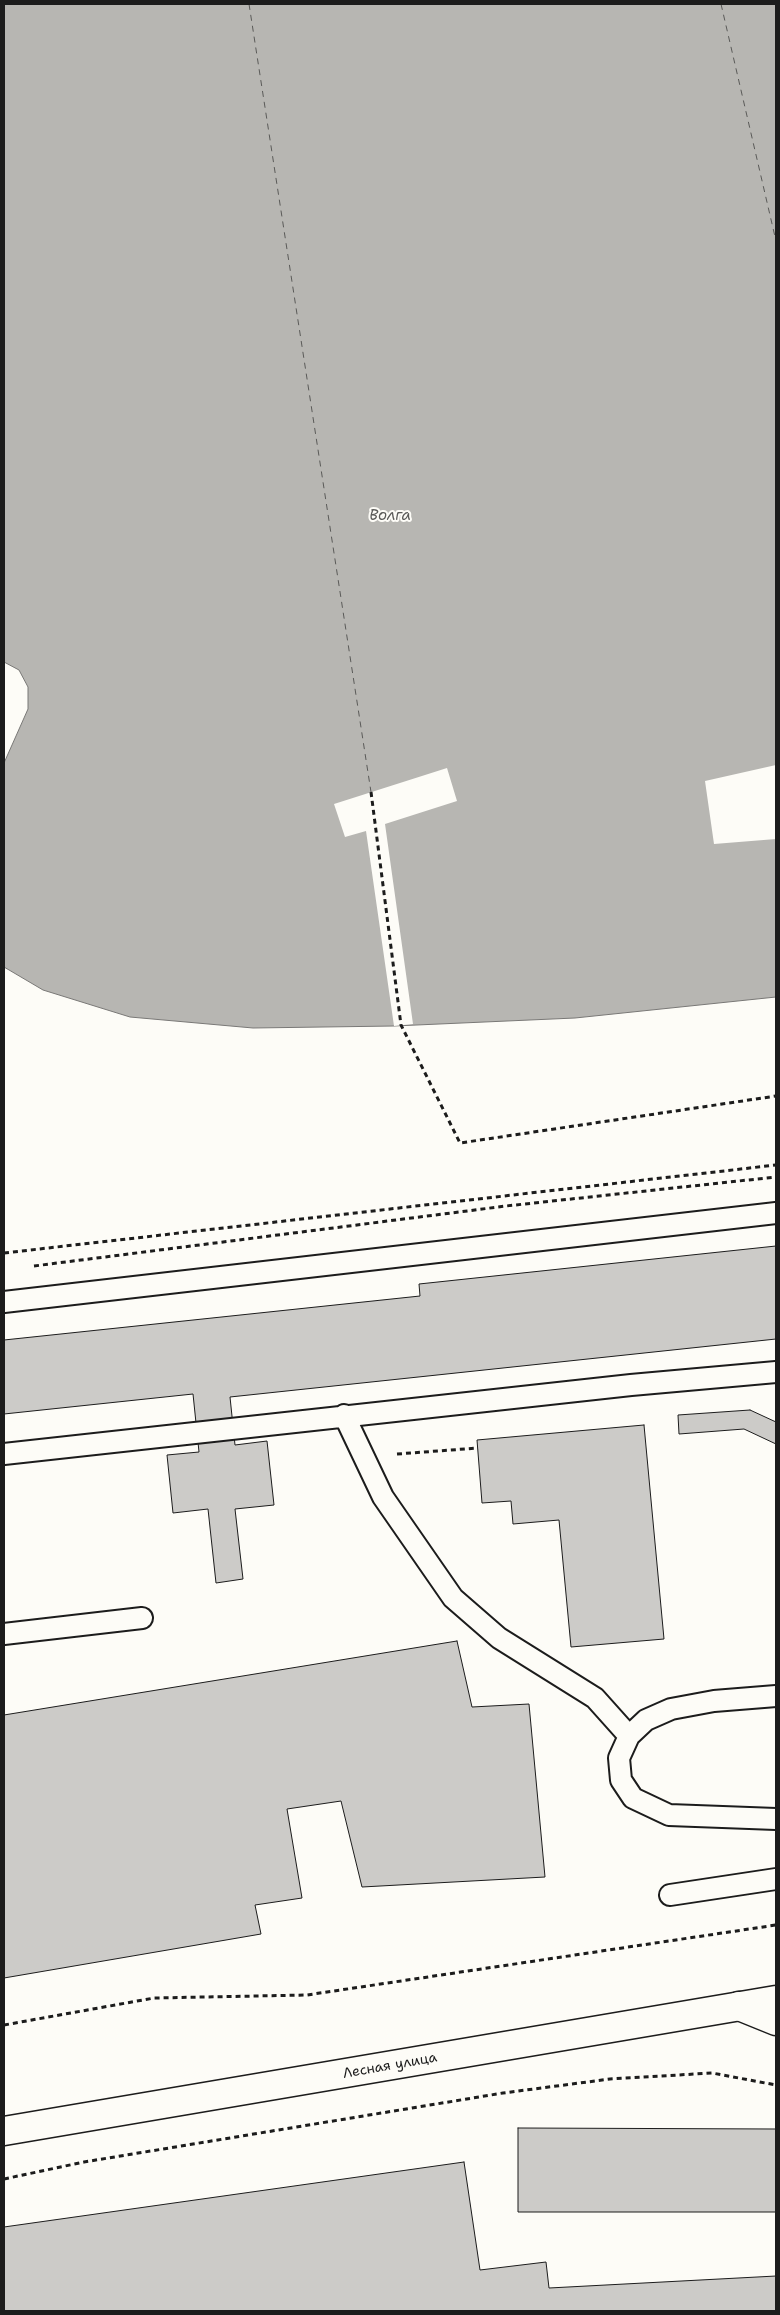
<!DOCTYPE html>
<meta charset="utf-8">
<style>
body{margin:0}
#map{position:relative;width:780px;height:2315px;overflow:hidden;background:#fdfcf7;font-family:"Shantell Sans",sans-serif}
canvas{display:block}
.frame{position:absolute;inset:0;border:5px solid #1c1c1c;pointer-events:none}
</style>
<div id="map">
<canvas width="780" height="2315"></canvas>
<div class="frame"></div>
</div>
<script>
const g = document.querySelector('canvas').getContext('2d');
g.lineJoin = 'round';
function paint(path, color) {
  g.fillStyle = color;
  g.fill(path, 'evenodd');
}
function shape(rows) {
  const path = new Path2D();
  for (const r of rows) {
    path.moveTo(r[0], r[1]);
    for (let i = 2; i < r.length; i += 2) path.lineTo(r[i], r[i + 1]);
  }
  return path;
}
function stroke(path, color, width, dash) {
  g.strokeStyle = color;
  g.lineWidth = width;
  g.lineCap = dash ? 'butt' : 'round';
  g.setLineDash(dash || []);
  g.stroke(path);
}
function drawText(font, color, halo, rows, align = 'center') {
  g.font = font + ' "Shantell Sans",sans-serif';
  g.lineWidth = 4;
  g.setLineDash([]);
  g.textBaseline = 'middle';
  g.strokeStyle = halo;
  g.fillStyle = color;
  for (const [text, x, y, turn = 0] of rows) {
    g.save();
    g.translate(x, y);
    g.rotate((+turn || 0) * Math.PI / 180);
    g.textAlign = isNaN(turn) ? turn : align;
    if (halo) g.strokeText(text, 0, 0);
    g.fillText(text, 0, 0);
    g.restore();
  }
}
const water = shape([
 [4,4,776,4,776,997,575,1018,394,1026,253,1028,130,1017,43,990,4,967,4,763,28,709,28,687,19,670,4,662,4,4]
]);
const pier = shape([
 [776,765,776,839,714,844,705,781],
 [447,768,457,801,385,824,413,1024,394,1026,366,831,345,837,334,804]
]);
const ferry = shape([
 [249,4,371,792],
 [721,4,776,241]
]);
const building = shape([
 [776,1246,776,1339,230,1397,235,1445,267,1441,274,1505,235,1509,243,1579,216,1583,208,1509,173,1513,167,1455,199,1452,193,1394,4,1414,4,1340,420,1296,419,1284,776,1246],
 [750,1410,776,1422,776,1444,744,1429,679,1434,678,1415,750,1410],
 [644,1425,664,1639,571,1647,559,1520,513,1524,511,1501,482,1503,477,1440,644,1425],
 [457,1641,472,1707,529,1704,545,1877,362,1887,341,1801,287,1809,302,1898,255,1905,261,1934,4,1978,4,1715,457,1641],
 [518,2128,776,2129,776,2212,518,2212,518,2128],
 [464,2162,480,2270,546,2262,549,2288,776,2276,776,2311,4,2311,4,2227,464,2162]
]);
const path = shape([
 [371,792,401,1025,460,1143,776,1096],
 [4,1253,776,1165],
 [34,1266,506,1206,776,1177],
 [397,1454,478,1448],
 [4,2025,154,1998,307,1995,776,1925],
 [4,2179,84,2162,503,2093,610,2079,712,2073,776,2085]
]);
const lane = shape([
 [4,1302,776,1213],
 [344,1415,383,1497,453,1598,499,1638,595,1698,629,1736],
 [4,1454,631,1385,776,1372],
 [4,1634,142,1618],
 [776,1696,714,1701,671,1709,646,1720,629,1736,619,1758,621,1780,633,1798,669,1815,776,1819],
 [670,1895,776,1879]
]);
const secondary = shape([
 [739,2006,776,2021]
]);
const primary = shape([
 [4,2131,776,2000]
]);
const streetNames = [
 ["Лесная улица",390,2066,-10]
];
const waterNames = [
 ["Волга",390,516]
];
paint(water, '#b7b6b2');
stroke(water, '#797876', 1);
paint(pier, '#fdfcf7');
stroke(ferry, '#5a5a58', 1, [6, 5]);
paint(building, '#cccbc8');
stroke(building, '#1c1c1c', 1);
stroke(lane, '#1c1c1c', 24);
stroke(secondary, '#1c1c1c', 31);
stroke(primary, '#1c1c1c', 31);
stroke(path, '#1c1c1c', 3, [5, 4]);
stroke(lane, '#fdfcf7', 20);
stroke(secondary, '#fdfcf7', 28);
stroke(primary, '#fdfcf7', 28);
drawText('14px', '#1c1c1c', '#fdfcf7', streetNames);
drawText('italic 15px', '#5a5a58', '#fdfcf7', waterNames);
</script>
